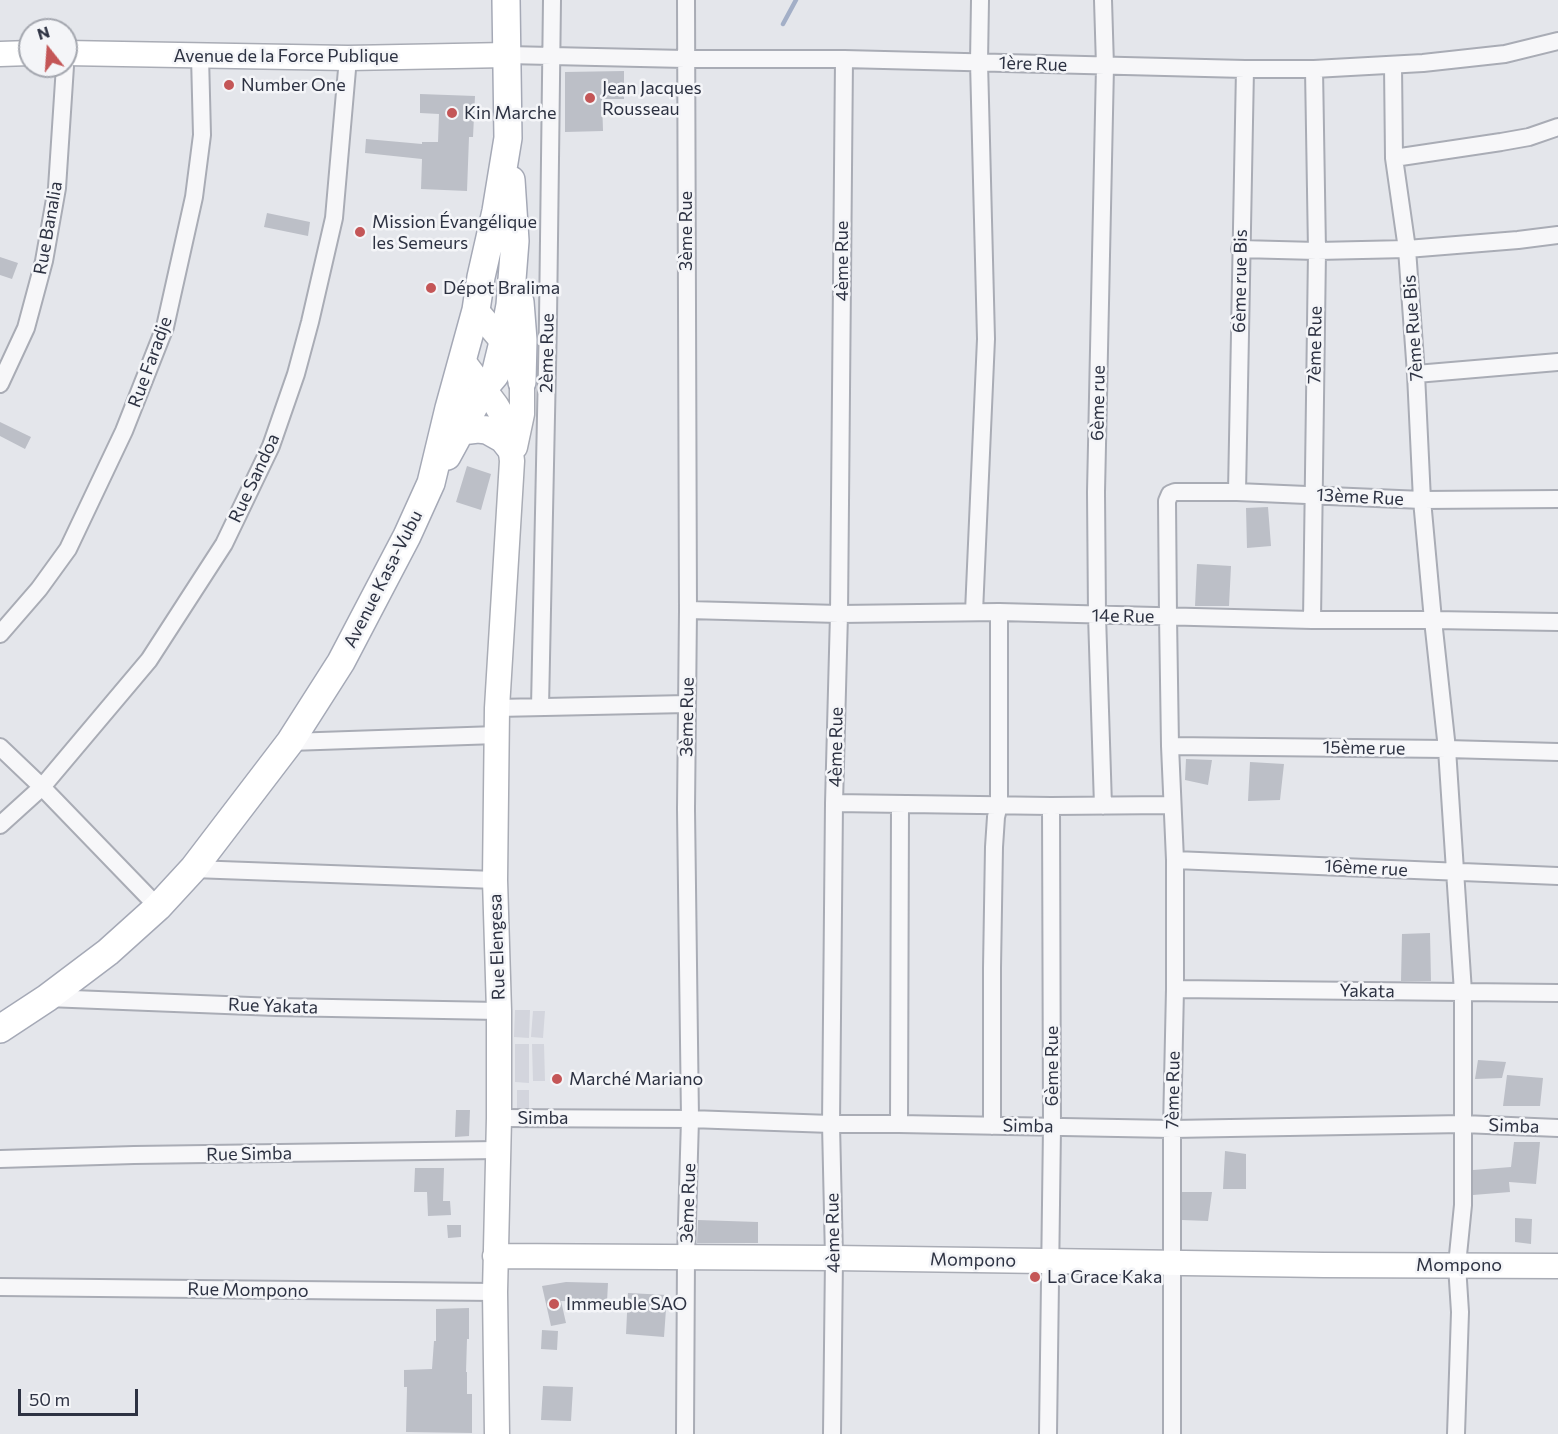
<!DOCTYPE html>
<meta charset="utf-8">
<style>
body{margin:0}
#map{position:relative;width:1558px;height:1434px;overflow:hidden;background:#e4e6eb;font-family:Commissioner,sans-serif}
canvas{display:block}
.north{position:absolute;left:18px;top:18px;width:60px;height:60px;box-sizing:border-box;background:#f4f5f8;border:2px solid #a4a7af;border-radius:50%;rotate:343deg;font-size:16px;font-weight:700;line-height:24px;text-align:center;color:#2d3242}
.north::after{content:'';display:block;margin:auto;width:21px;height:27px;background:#c45657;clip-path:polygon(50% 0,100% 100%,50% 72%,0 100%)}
.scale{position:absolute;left:18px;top:1389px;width:120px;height:27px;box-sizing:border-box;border:3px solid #2d3242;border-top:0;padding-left:8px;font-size:18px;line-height:21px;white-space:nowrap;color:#2d3242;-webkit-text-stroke:4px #f4f5f8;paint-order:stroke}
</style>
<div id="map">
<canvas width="1558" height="1434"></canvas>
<div class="north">N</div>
<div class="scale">50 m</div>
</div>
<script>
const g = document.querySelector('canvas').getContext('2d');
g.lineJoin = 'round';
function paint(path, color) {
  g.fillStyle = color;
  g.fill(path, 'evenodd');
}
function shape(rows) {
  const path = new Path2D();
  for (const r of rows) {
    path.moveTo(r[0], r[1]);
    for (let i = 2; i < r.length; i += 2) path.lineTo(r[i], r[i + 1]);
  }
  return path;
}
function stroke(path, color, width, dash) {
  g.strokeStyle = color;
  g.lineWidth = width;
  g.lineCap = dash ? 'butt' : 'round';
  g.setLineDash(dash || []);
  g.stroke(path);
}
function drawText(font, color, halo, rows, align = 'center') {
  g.font = font + ' Commissioner,sans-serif';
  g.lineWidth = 5;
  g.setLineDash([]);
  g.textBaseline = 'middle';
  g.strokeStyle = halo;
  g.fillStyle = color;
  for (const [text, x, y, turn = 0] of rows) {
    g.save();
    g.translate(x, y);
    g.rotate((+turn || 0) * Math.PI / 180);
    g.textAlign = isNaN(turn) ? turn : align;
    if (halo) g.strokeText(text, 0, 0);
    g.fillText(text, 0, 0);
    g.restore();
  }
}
const built = shape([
 [515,1010,530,1010,529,1038,514,1037],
 [533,1011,545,1011,543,1038,531,1037],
 [515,1044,529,1044,529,1083,515,1082],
 [532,1044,544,1044,545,1081,533,1081],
 [517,1090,529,1090,529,1112,517,1111]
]);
const stream = shape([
 [783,24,796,0]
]);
const building = shape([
 [624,71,624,99,602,99,603,131,565,132,565,72],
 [420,94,475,96,473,137,469,137,467,191,421,189,422,159,365,153,366,139,422,144,422,142,438,142,439,114,420,113],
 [267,213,310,222,308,236,264,227],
 [0,257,18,263,12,279,0,275],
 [0,422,31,437,25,449,0,436],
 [467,466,491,474,481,510,456,502],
 [1268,507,1271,546,1247,548,1246,508],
 [1197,564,1231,566,1229,606,1195,606],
 [1186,759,1212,760,1208,785,1185,780],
 [1250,762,1284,764,1280,800,1248,801],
 [1430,933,1431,981,1401,981,1402,934],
 [1478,1060,1506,1062,1502,1078,1475,1079],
 [1507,1075,1543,1078,1540,1106,1503,1106],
 [456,1110,470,1110,469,1136,455,1137],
 [1514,1142,1540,1142,1536,1184,1509,1182,1510,1192,1473,1195,1473,1170,1511,1167],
 [1225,1151,1246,1154,1246,1189,1223,1189],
 [415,1168,444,1168,443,1201,450,1201,451,1215,428,1216,427,1192,414,1192],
 [1182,1192,1212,1192,1208,1221,1182,1220],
 [1515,1218,1532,1219,1531,1244,1515,1242],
 [698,1220,758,1222,758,1243,697,1243],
 [447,1225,461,1225,461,1237,448,1238],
 [566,1282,608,1283,607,1302,561,1301,566,1323,551,1326,542,1286],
 [628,1293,667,1295,664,1337,626,1334],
 [469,1308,469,1339,467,1339,466,1372,467,1372,467,1394,472,1394,472,1433,406,1432,407,1387,404,1387,404,1370,432,1369,434,1341,436,1341,436,1309],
 [542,1330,558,1331,557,1350,541,1349],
 [543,1386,573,1387,571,1421,541,1420]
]);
const street = shape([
 [507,55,685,59,844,59,1245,69,1314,69,1423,63,1505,54,1558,41],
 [1393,65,1394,158,1407,249,1416,374,1422,500,1433,620,1447,749,1463,992,1463,1205,1457,1265,1460,1312,1456,1434],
 [1394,158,1501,142,1529,137,1558,127],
 [1240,249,1317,251,1407,249,1518,240,1558,235],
 [1416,374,1558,362],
 [0,384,26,328,44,261,57,188,65,66],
 [1237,492,1245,69],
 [688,610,839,614,999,612,1312,620,1433,620,1558,622],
 [974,612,986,339,979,62,980,0],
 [1312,620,1317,251,1314,69],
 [0,634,39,589,68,549,124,431,165,327,194,197,202,135,200,56],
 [540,707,548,319,552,0],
 [497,708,687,704],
 [290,742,497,735],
 [1170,746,1447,749,1558,752],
 [0,747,42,787,158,907],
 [834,803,1051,806,1172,805],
 [1103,806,1097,615,1096,492,1105,66,1103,0],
 [0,825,42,787,149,660,224,544,271,446,296,374,310,322,334,218,348,58],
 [1175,860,1558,876],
 [193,869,495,880],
 [1175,989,1558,993],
 [47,998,276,1007,499,1011],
 [499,1118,690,1119,831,1124,899,1124,1172,1129,1463,1124,1558,1128],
 [899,1124,900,804],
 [992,1126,992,968,994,847,996,817,999,805,999,612],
 [0,1159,134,1155,498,1150],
 [0,1287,495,1292],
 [685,1434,686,1257,690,1119,686,809,688,610,686,0],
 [832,1434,834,1258,831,1124,834,803,839,614,844,59],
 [1048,1434,1052,1127,1051,806],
 [1172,1434,1172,1129,1175,989,1175,860,1170,746,1168,616,1167,501,1170,494,1175,492,1237,492,1422,500,1558,499]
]);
const secondary = shape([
 [66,53,348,58,507,55],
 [0,54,30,53],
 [476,310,503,342,522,382,522,414,515,447],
 [463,361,496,405,505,420,508,427,512,461,497,708,495,880,499,1011,499,1118,495,1292,497,1434],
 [495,1256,834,1258,1324,1265,1558,1266]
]);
const primary = shape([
 [520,302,523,340,522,382],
 [461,431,478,429,487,430,503,439,511,449],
 [447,456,484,388,495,375,503,342,510,305,515,241,511,180],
 [0,1029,47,998,108,952,158,907,193,869,290,742,341,662,407,536,431,483,449,408,476,310,481,277,496,211,508,138,506,0]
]);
const markers = [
 [229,85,6,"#c45657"],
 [590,98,6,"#c45657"],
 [452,113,6,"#c45657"],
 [360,232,6,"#c45657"],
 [431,288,6,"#c45657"],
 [557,1079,6,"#c45657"],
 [1035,1277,6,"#c45657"],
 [554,1304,6,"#c45657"]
];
const streetNames = [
 ["Avenue de la Force Publique",286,56],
 ["1ère Rue",1033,64,2],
 ["Rue Banalia",48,228,-80],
 ["3ème Rue",686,231,-90],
 ["4ème Rue",842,261,-90],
 ["6ème rue Bis",1240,281,-89],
 ["7ème Rue Bis",1413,328,-94],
 ["7ème Rue",1315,345,-89],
 ["2ème Rue",547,353,-89],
 ["Rue Faradje",150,362,-70],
 ["6ème rue",1098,403,-89],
 ["Rue Sandoa",254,478,-65],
 ["13ème Rue",1360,497,3],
 ["Avenue Kasa-Vubu",383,579,-63],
 ["14e Rue",1123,616,1],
 ["3ème Rue",687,717,-89],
 ["4ème Rue",836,747,-89],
 ["15ème rue",1364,748,1],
 ["16ème rue",1366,868,3],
 ["Rue Elengesa",497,947,-92],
 ["Yakata",1367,991,1],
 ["Rue Yakata",273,1006,2],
 ["6ème Rue",1052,1066,-90],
 ["7ème Rue",1173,1090,-89],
 ["Simba",543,1118],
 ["Simba",1028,1126,1],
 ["Simba",1514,1126,2],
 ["Rue Simba",249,1154,-1],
 ["3ème Rue",688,1203,-88],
 ["4ème Rue",833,1233,-91],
 ["Mompono",973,1260,1],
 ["Mompono",1459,1265],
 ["Rue Mompono",248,1290,1]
];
const poiNames = [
 ["Number One",241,85],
 ["Jean Jacques",602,88],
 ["Rousseau",602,109],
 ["Kin Marche",464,113],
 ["Mission Évangélique",372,222],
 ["les Semeurs",372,243],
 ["Dépot Bralima",443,288],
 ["Marché Mariano",569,1079],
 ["La Grace Kaka",1047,1277],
 ["Immeuble SAO",566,1304]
];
paint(built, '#d3d5dd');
stroke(stream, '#a3afc7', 4.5);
paint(building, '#bcbfc7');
stroke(street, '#a9acb5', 20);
stroke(secondary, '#a9acb5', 27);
stroke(primary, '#a5a9b6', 30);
stroke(street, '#f7f7f9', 16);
stroke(secondary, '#fff', 24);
stroke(primary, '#fff', 27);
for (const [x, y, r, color] of markers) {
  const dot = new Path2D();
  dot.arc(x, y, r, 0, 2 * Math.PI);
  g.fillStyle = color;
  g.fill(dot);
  stroke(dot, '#f4f5f8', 2);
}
drawText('18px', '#2d3242', '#f4f5f8', streetNames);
drawText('18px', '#2d3242', '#f4f5f8', poiNames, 'left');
</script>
